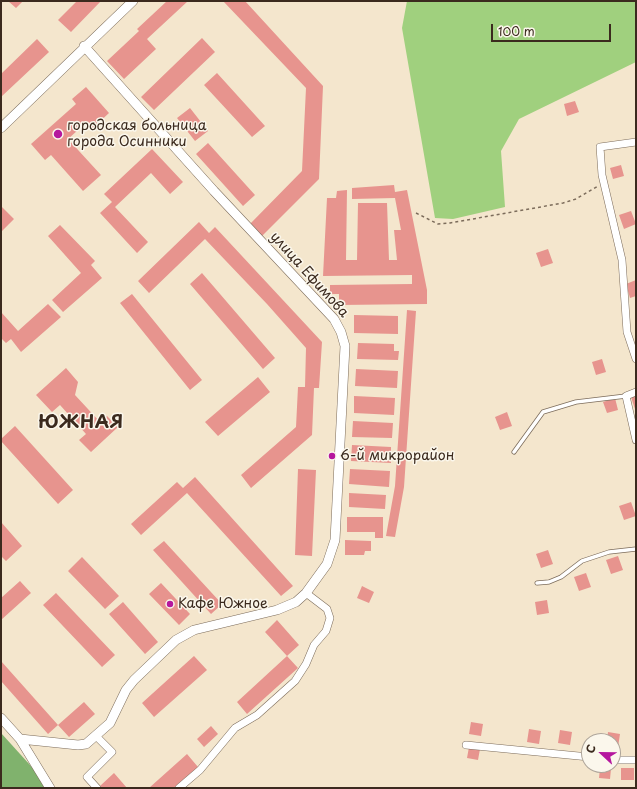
<!DOCTYPE html>
<meta charset="utf-8">
<style>
body{margin:0}
#map{position:relative;width:637px;height:789px;overflow:hidden;background:#f4e6cd;font-family:"Playpen Sans",sans-serif}
canvas{display:block}
.frame{position:absolute;inset:0;border:2px solid #3b2a1e;pointer-events:none}
.north{position:absolute;left:581px;top:733px;width:40px;height:40px;box-sizing:border-box;background:#fbf7ec;border:1px solid #aea59a;border-radius:50%;rotate:292deg;font-size:11px;font-weight:700;line-height:16px;text-align:center;color:#3b2a1e}
.north::after{content:'';display:block;margin:auto;width:14px;height:18px;background:#b5179e;clip-path:polygon(50% 0,100% 100%,50% 72%,0 100%)}
.scale{position:absolute;left:491px;top:24px;width:120px;height:18px;box-sizing:border-box;border:2px solid #3b2a1e;border-top:0;padding-left:5px;font-size:12px;line-height:14px;white-space:nowrap;color:#3b2a1e;-webkit-text-stroke:3px #fbf7ec;paint-order:stroke}
</style>
<div id="map">
<canvas width="637" height="789"></canvas>
<div class="frame"></div>
<div class="north">С</div>
<div class="scale">100 m</div>
</div>
<script>
const g = document.querySelector('canvas').getContext('2d');
g.lineJoin = 'round';
function paint(path, color) {
  g.fillStyle = color;
  g.fill(path, 'evenodd');
}
function shape(rows) {
  const path = new Path2D();
  for (const r of rows) {
    path.moveTo(r[0], r[1]);
    for (let i = 2; i < r.length; i += 2) path.lineTo(r[i], r[i + 1]);
  }
  return path;
}
function stroke(path, color, width, dash) {
  g.strokeStyle = color;
  g.lineWidth = width;
  g.lineCap = dash ? 'butt' : 'round';
  g.setLineDash(dash || []);
  g.stroke(path);
}
function drawText(font, color, halo, rows, align = 'center') {
  g.font = font + ' "Playpen Sans",sans-serif';
  g.lineWidth = 3;
  g.setLineDash([]);
  g.textBaseline = 'middle';
  g.strokeStyle = halo;
  g.fillStyle = color;
  for (const [text, x, y, turn = 0] of rows) {
    g.save();
    g.translate(x, y);
    g.rotate((+turn || 0) * Math.PI / 180);
    g.textAlign = isNaN(turn) ? turn : align;
    if (halo) g.strokeText(text, 0, 0);
    g.fillText(text, 0, 0);
    g.restore();
  }
}
const green = shape([
 [407,1,636,1,636,62,519,119,501,151,505,207,453,219,435,218,402,28]
]);
const forest = shape([
 [1,733,30,765,44,782,46,788,1,788]
]);
const building = shape([
 [8,1,23,1,16,8],
 [77,1,101,1,71,32,58,20],
 [167,1,188,1,147,39,156,49,124,79,107,61,139,31,137,29],
 [223,1,245,1,323,86,319,179,262,236,250,224,302,171,306,88],
 [202,38,215,52,154,110,141,97],
 [37,39,49,52,1,97,1,74],
 [217,73,265,126,252,137,204,85],
 [86,87,109,113,93,128,87,122,68,139,101,175,83,191,51,155,45,160,31,144,76,104,72,99],
 [575,101,579,112,567,116,564,104],
 [190,108,208,131,195,141,177,118],
 [208,143,255,195,243,206,196,154],
 [152,149,183,182,170,194,151,173,115,207,148,242,137,253,100,213,112,202,104,194],
 [621,165,624,176,613,179,610,168],
 [394,185,395,192,407,190,427,290,427,304,339,305,339,294,330,294,330,285,412,284,412,275,323,276,327,198,336,198,337,191,347,190,346,260,357,260,358,203,387,203,389,260,397,260,394,230,401,230,395,198,352,199,352,188],
 [1,206,14,219,1,232],
 [631,211,636,224,624,229,619,215],
 [199,222,209,233,215,227,322,342,319,388,314,388,312,435,251,488,241,475,296,427,298,387,305,387,306,348,267,304,205,239,149,293,138,281],
 [60,225,95,261,91,265,102,278,63,312,52,300,81,273,48,236],
 [548,249,553,263,541,267,536,253],
 [202,273,275,358,263,369,190,284],
 [636,280,636,296,630,298,626,284],
 [132,294,202,380,190,390,120,303],
 [48,304,61,317,21,352,11,339,6,343,1,338,1,312,18,331],
 [407,310,416,311,404,487,395,537,386,536,395,486],
 [354,315,398,316,398,334,354,333],
 [358,343,394,344,394,351,399,351,398,360,357,359],
 [602,359,606,372,596,375,592,362],
 [66,368,78,382,75,395,100,422,107,416,118,427,91,452,79,440,86,434,60,405,52,412,36,395],
 [356,369,398,371,397,388,355,386],
 [258,377,270,392,218,436,205,422],
 [354,396,395,398,394,415,354,413],
 [636,396,636,412,631,397],
 [615,398,618,410,607,413,603,402],
 [507,412,512,426,500,430,495,417],
 [353,421,393,423,392,438,352,437],
 [15,426,73,490,58,504,1,441,1,439],
 [352,445,391,447,391,463,351,461],
 [298,469,316,470,312,556,295,555],
 [350,469,390,471,389,487,349,484],
 [195,477,293,586,281,596,187,493,141,535,131,524,177,482,183,488],
 [349,493,386,495,385,509,349,507],
 [631,502,636,516,624,520,619,506],
 [347,517,383,517,383,538,375,538,375,532,347,532],
 [1,522,22,546,6,561,1,556],
 [345,540,371,541,371,551,365,551,364,555,345,555],
 [164,541,222,604,211,614,153,550],
 [548,550,553,564,541,568,536,554],
 [618,556,623,570,611,574,606,560],
 [82,557,119,596,105,609,68,571],
 [586,573,591,587,579,591,574,577],
 [20,581,31,593,1,620,1,598],
 [161,583,190,614,179,625,149,594],
 [362,586,374,592,369,603,357,598],
 [56,593,115,655,102,667,43,605],
 [547,600,549,613,537,615,535,602],
 [123,602,158,642,145,654,109,614],
 [277,620,299,645,287,656,265,632],
 [194,656,207,670,154,717,142,703],
 [287,656,298,668,247,714,237,702],
 [1,661,58,725,48,734,1,681],
 [84,702,95,714,69,737,58,725],
 [471,722,483,724,481,736,469,734],
 [211,726,218,734,204,747,197,739],
 [529,729,541,731,539,744,527,742],
 [560,730,572,732,570,745,558,743],
 [608,732,620,734,618,747,613,746,613,741,607,741],
 [469,747,480,749,478,760,467,758],
 [187,754,198,767,174,788,149,788],
 [600,768,611,769,610,779,599,778],
 [621,768,634,768,634,780,621,780],
 [114,773,127,788,102,788,100,786]
]);
const path = shape([
 [416,213,438,224,450,223,563,203,576,199,598,186]
]);
const service = shape([
 [514,452,543,412,576,402,626,396],
 [537,583,549,582,561,577,582,561,609,552,636,549]
]);
const minor = shape([
 [636,142,600,147,602,175,622,260,627,332,636,359],
 [636,392,626,396,636,440],
 [96,736,112,752,87,777,97,788],
 [466,745,589,757],
 [613,760,636,760],
 [179,788,200,770,235,728,257,715,295,681,306,664,314,645,326,631,330,618,327,609,306,593]
]);
const tertiary = shape([
 [1,128,133,1],
 [1,718,20,739,50,788],
 [20,739,78,745,86,744,110,723,126,690,134,680,176,640,194,630,277,610,296,602,306,593,327,564,335,540,345,346,341,332,334,319,214,191,84,46]
]);
const markers = [
 [58,134,5,"#b5179e"],
 [332,456,4,"#b5179e"],
 [170,604,4,"#b5179e"]
];
const poiNames = [
 ["городская больница",67,126],
 ["города Осинники",67,142],
 ["6-й микрорайон",340,456],
 ["Кафе Южное",178,604]
];
const streetNames = [
 ["улица Ефимова",309,275,48]
];
const districtNames = [
 ["ЮЖНАЯ",81,423]
];
paint(green, '#a0d07e');
paint(forest, '#80b26d');
paint(building, '#e7948e');
stroke(service, '#7c6c5b', 5);
stroke(minor, '#7c6c5b', 8);
stroke(tertiary, '#7c6c5b', 10);
stroke(path, '#7c6c5b', 1.5, [3, 3]);
stroke(service, '#fff', 3.5);
stroke(minor, '#fff', 7);
stroke(tertiary, '#fff', 9);
for (const [x, y, r, color] of markers) {
  const dot = new Path2D();
  dot.arc(x, y, r, 0, 2 * Math.PI);
  g.fillStyle = color;
  g.fill(dot);
  stroke(dot, '#fbf7ec', 1.5);
}
drawText('14px', '#3b2a1e', '#fbf7ec', poiNames, 'left');
drawText('14px', '#3b2a1e', '#fbf7ec', streetNames);
g.letterSpacing = '1px';
drawText('bold 18px', '#3b2a1e', '#fbf7ec', districtNames);
g.letterSpacing = '0px';
</script>
